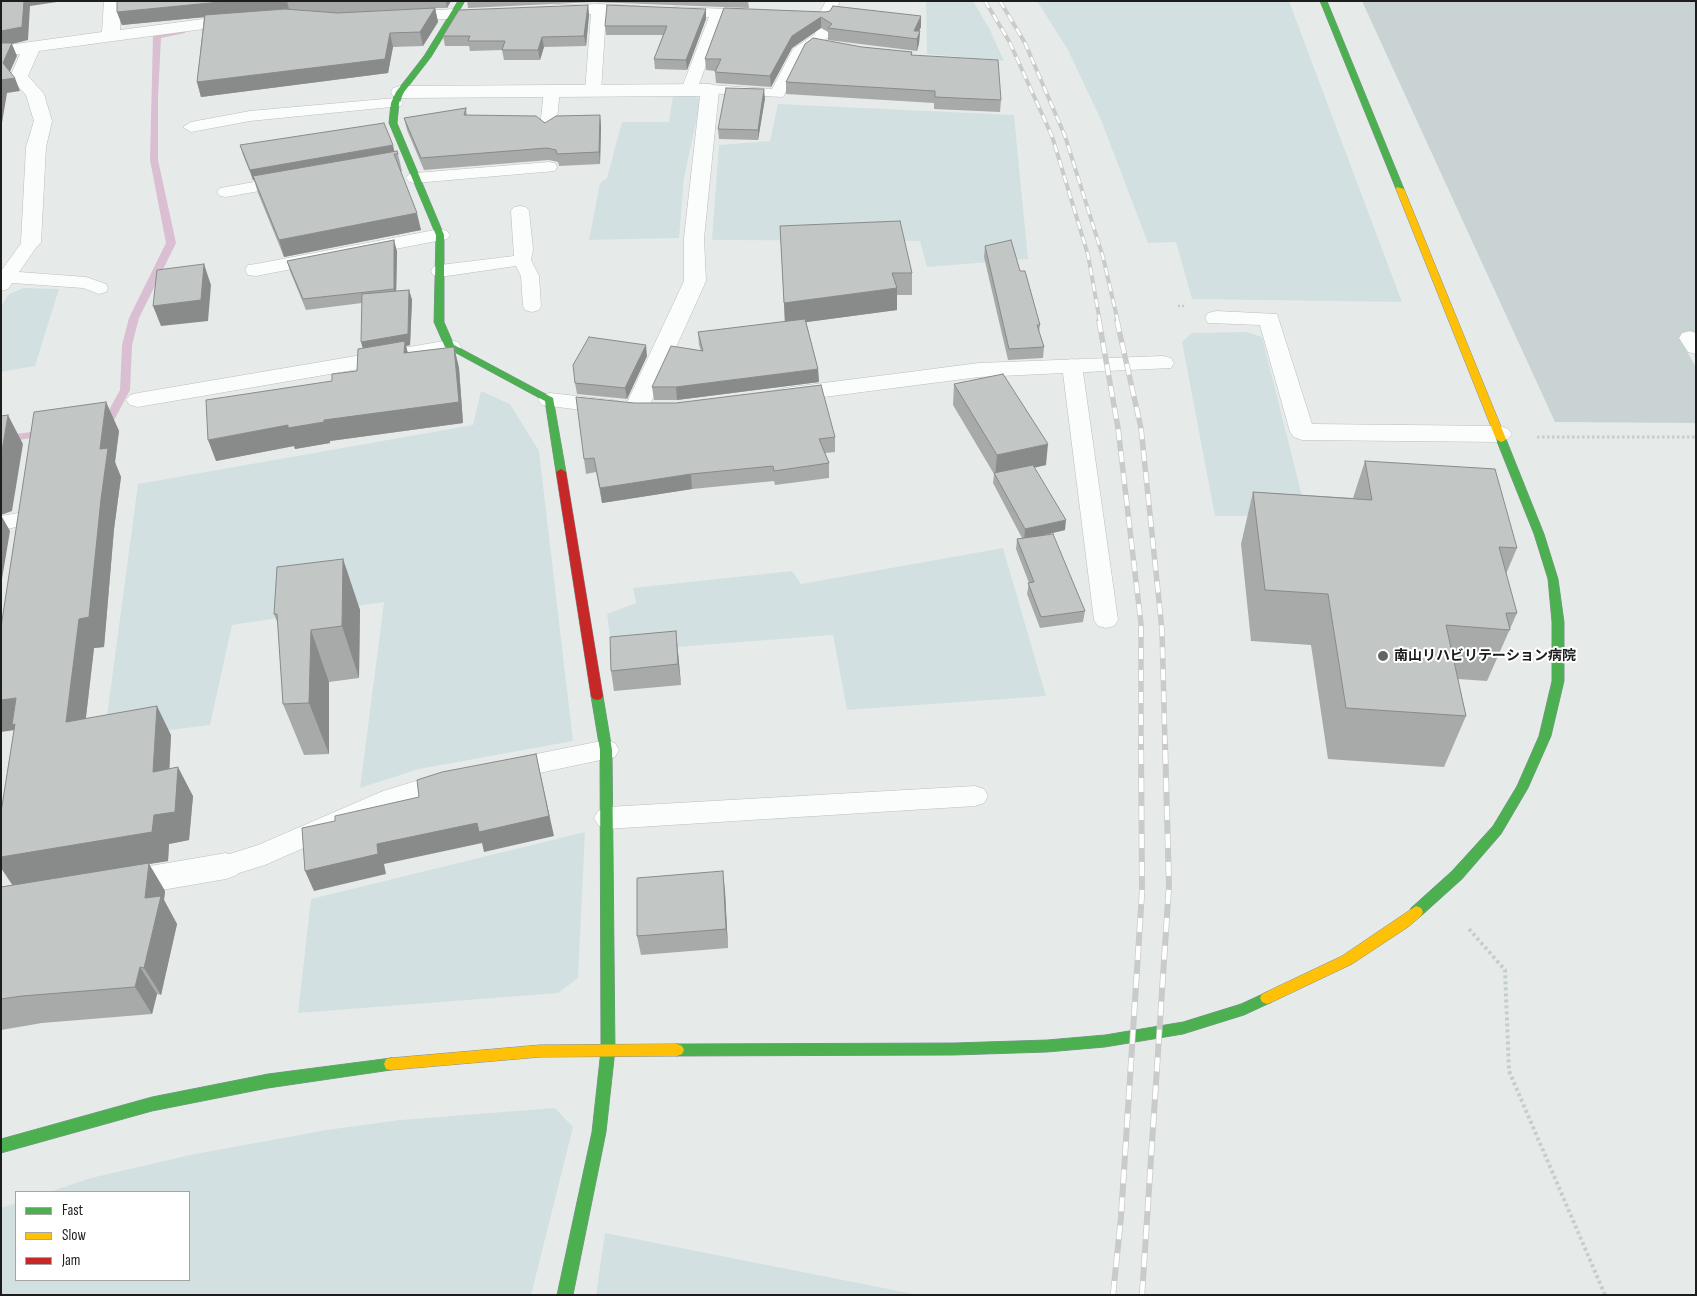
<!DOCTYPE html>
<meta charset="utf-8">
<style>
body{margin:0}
#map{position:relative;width:1697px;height:1296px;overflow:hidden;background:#e6ebea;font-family:"Sofia Sans Condensed",sans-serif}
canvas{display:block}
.frame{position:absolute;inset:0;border:2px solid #1d1d1d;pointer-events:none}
.legend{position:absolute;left:15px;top:1191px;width:175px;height:90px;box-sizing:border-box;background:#fff;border:1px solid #a5a5a5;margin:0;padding:6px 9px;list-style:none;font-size:15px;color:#1d1d1d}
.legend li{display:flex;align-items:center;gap:10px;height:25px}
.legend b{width:25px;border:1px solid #a5a5a5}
</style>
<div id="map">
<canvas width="1697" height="1296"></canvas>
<div class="frame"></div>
<ul class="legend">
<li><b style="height:6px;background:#4caf50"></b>Fast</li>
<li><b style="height:6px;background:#ffc107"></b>Slow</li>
<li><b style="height:6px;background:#c62828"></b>Jam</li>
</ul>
</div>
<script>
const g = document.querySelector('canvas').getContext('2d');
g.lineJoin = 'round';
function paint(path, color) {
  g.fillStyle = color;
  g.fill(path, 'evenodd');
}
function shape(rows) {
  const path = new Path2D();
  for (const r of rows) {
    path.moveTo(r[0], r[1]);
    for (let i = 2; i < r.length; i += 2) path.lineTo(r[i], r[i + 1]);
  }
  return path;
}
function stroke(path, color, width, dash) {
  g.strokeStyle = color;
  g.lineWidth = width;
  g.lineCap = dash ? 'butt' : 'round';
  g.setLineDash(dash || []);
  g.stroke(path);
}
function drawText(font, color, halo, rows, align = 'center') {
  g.font = font + ' "Sofia Sans Condensed","Noto Sans JP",sans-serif';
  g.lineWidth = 4;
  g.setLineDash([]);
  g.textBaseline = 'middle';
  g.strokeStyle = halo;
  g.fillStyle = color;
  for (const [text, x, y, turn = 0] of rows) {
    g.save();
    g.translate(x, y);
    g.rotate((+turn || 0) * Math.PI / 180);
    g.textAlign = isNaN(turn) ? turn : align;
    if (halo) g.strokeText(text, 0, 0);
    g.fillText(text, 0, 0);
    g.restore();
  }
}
const construction = shape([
 [1362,1,1696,1,1696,340,1681,341,1696,367,1696,423,1555,422]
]);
const farmland = shape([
 [926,1,973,1,990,30,1004,61,927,54],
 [1037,1,1289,1,1402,302,1192,299,1176,242,1148,243,1101,120,1068,50],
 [673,95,693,96,701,99,684,178,679,238,589,240,600,183,607,178,622,122,669,122],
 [778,104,1014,115,1028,259,927,267,920,241,712,240,719,145,770,141],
 [24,288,59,289,35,366,1,372,1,306,9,294],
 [1247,332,1262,337,1307,516,1215,516,1182,342,1192,333],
 [481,391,510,404,539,451,573,741,419,769,360,788,384,602,232,625,210,725,104,738,138,484,473,425],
 [1003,548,1046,696,847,710,833,635,612,652,607,614,636,603,633,588,792,571,801,584],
 [585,832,578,978,558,993,298,1013,311,899],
 [555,1108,573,1127,531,1295,1,1295,1,1208,16,1203,16,1280,189,1280,189,1192,49,1192,91,1178,190,1155,326,1130,400,1120],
 [605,1233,919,1295,596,1295]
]);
const stream = shape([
 [182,29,186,31,185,33,161,38,158,97,158,160,176,243,139,318,132,345,130,390,111,426,100,428,95,425,103,421,120,390,122,345,129,318,166,243,150,160,153,36,182,29],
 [46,430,51,433,50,435,1,443,1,436,46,430]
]);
const pathFar2 = shape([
 [1178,306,1186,306]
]);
const pathFar1 = shape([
 [1537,437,1696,437]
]);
const path = shape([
 [1469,929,1505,970,1509,1071,1605,1295]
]);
const lane = shape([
 [826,1,840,1,832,17,830,36,804,55,783,97,704,93,702,90,710,85,772,89,793,49,815,34,817,21,800,20,793,16,800,12,820,12,826,1],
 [599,4,639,6,646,10,639,14,606,14,601,91,593,96,585,91,591,14,555,13,548,9,555,5,599,4],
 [675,7,754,10,761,14,754,18,723,17,697,90,689,95,681,90,709,17,670,14,668,11,670,8,675,7],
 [552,85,560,90,556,128,548,133,540,128,544,90,552,85],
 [395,98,403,103,401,106,250,121,191,132,183,127,191,122,250,111,395,98],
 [549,162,555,163,557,167,555,171,415,183,409,182,406,178,409,174,415,173,549,162],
 [287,176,293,177,296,181,293,185,226,197,220,196,217,192,220,188,226,187,287,176],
 [520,206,526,207,529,211,533,249,531,260,539,276,541,306,539,310,532,312,525,310,523,306,521,276,516,266,440,277,433,275,431,271,433,267,440,265,514,256,511,211,514,207,520,206],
 [31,237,37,238,40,242,19,272,86,277,106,284,108,288,106,292,99,294,83,288,12,283,8,289,1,291,1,271,25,238,31,237],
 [1072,359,1079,361,1082,365,1118,620,1114,626,1106,628,1098,626,1094,620,1062,365,1065,361,1072,359],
 [24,512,32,514,35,519,32,524,1,530,1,516,24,512],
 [606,740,615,743,619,750,615,757,506,780,497,777,493,770,497,763,506,760,606,740],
 [449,771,458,774,462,781,458,788,399,806,265,865,226,877,217,874,213,866,217,858,258,845,383,791,449,771],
 [975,786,984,789,988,796,984,803,975,806,607,829,598,825,594,818,598,811,607,807,975,786]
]);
const street = shape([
 [104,1,120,1,120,30,241,14,247,15,250,19,247,23,241,24,39,51,28,76,44,94,52,121,46,147,41,242,38,246,31,248,24,246,21,242,26,147,34,121,26,95,10,77,20,54,1,56,1,46,102,32,104,1],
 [455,9,461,10,464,14,461,18,399,22,393,21,390,17,393,13,399,12,455,9],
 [710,84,717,86,719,90,704,238,706,281,648,409,644,414,636,416,628,414,624,409,684,281,684,238,700,96,400,98,393,96,391,92,393,88,400,86,710,84],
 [440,229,447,231,450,235,447,239,256,276,248,275,245,270,248,265,256,264,440,229],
 [1216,311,1277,314,1312,424,1500,426,1508,429,1512,434,1508,439,1500,442,1302,440,1294,437,1290,432,1260,325,1208,323,1205,318,1208,313,1216,311],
 [1690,331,1696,333,1696,354,1688,352,1679,338,1682,333,1690,331],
 [450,340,458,342,461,347,458,352,138,407,130,405,126,400,130,395,138,393,450,340],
 [1163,356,1171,358,1174,363,1171,368,979,377,785,402,777,400,773,395,777,390,785,388,979,363,1163,356],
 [550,393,613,400,621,402,625,407,621,412,613,414,542,405,538,400,542,395,550,393],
 [226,853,237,857,242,866,237,875,226,879,121,897,110,893,105,884,110,875,121,871,226,853]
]);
const fast = shape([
 [458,1,465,1,431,57,404,92,399,103,397,123,444,235,444,322,454,345,553,398,566,472,561,475,556,472,545,401,445,347,434,322,436,235,389,123,391,103,396,92,424,56,458,1],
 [1320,1,1327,1,1404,189,1403,191,1396,189,1320,1],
 [1501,436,1506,439,1544,534,1558,579,1564,622,1564,681,1551,736,1528,788,1501,834,1462,879,1421,916,1416,918,1411,916,1409,912,1411,908,1452,871,1493,826,1517,786,1539,736,1552,681,1552,622,1548,579,1534,534,1496,439,1501,436],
 [597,692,601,693,603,696,612,750,615,1050,606,1132,573,1295,557,1295,592,1132,601,1050,600,750,591,696,593,693,597,692],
 [1267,992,1272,994,1274,998,1272,1002,1244,1015,1183,1034,1105,1047,1047,1052,954,1055,677,1056,672,1054,670,1050,672,1046,677,1044,954,1043,1047,1040,1105,1035,1183,1022,1241,1004,1267,992],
 [391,1058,396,1059,398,1064,396,1069,391,1070,268,1088,152,1111,1,1153,1,1139,152,1097,268,1074,391,1058]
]);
const slow = shape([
 [1397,187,1404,189,1506,439,1504,441,1501,442,1496,439,1396,189,1397,187],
 [1416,906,1421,908,1423,912,1421,916,1408,927,1352,964,1272,1002,1267,1004,1262,1002,1260,998,1262,994,1342,956,1416,906],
 [677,1044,682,1046,684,1050,682,1054,677,1056,540,1057,391,1070,386,1069,384,1064,386,1059,391,1058,540,1045,677,1044]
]);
const jam = shape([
 [561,469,566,472,603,696,601,699,597,700,593,699,591,696,556,472,561,469]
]);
const railFar2 = shape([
 [985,1,1009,41,1052,136,1088,255,1100,322],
 [1000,1,1025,43,1065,136,1103,257,1118,322]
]);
const railFar1 = shape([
 [1099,321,1118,428,1141,624,1141,744],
 [1117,321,1141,428,1162,630,1165,744]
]);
const rail = shape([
 [1113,1295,1121,1217,1142,892,1141,743],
 [1142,1295,1169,885,1165,743]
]);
const wall = shape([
 [117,1,451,1,447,8,435,8,438,22,423,46,393,47,388,73,201,97,197,82,204,17,122,25,117,12],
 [467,1,748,1,749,8,594,2,468,8],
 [588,5,589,15,586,46,544,47,540,60,504,60,502,50,470,51,469,46,445,46,443,36],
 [724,8,921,27,919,31,920,31,919,43,917,51,828,40,828,32,821,28,792,48,771,87,716,83,715,72,715,71,706,70,705,59],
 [706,19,687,70,655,69,654,59,663,35,606,35,605,26],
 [862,47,912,52,912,55,1001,100,1000,112,934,109,934,103,786,94,786,82],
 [765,98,758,140,719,139,718,129],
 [466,108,467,115,545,123,600,115,601,127,600,164,559,166,558,162,549,160,424,170,407,130,404,118],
 [240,145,394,152,398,154,402,171,401,171,421,230,284,257,258,193,254,180,253,180,243,155],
 [780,226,912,273,912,295,897,295,897,310,806,322,818,369,819,382,677,400,654,400,652,387,701,351,699,345,698,332,785,322],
 [985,246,1020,271,1040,325,1039,332,1044,347,1043,358,1008,360,984,257],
 [397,251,396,291,409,290,412,300,410,345,406,346,408,353,454,347,459,368,463,423,330,441,330,443,295,449,294,446,216,461,332,381,357,371,363,349,362,303,306,310,290,271,287,261],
 [647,356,627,399,577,394,575,383],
 [954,384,1046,465,1034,468,1065,530,1042,535,1085,611,1083,622,1040,628,1027,594,1029,583,1016,549,1017,539,1022,538,993,483,994,474,953,405],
 [106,402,119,431,115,462,121,477,114,529,104,647,94,648,86,718,171,735,169,769,193,796,189,840,169,844,168,861,149,864,165,891,164,900,177,924,161,995,157,994,152,1014,42,1023,1,1030,1,887,13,885],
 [835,437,835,452,825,453,829,463,829,478,775,485,774,481,692,489,602,503,596,472,586,474,584,459],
 [1365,461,1517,548,1506,574,1517,613,1487,681,1458,679,1466,716,1444,767,1328,759,1311,645,1251,641,1241,544,1253,492,1353,498],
 [343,559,360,610,359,678,329,682,329,754,304,755,283,704,278,624,274,614],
 [678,652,681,685,614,691,611,671],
 [725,891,728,948,641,955,637,936]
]);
const shadedWall = shape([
 [24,1,64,1,30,6,28,40,12,44,17,56,8,76,3,63,1,46,1,31],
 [230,1,287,1,289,9,122,25,117,12],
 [446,1,451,1,447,8],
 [588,5,589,15,586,46,584,36],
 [435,8,438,22,423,46,420,32],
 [706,9,706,19,687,70,686,60],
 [921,16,921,27,915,39,914,31],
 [821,17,821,28,792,48,771,87,770,76,792,36],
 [920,31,919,43,917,51,917,39],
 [390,33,393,47,388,73,201,97,197,82],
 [542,37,544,47,540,60,538,50],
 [15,78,20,91,7,93,1,129,1,79],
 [764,89,765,98,758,140,758,130],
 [600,115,601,127,600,164,599,152],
 [393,145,395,154,254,180,253,180,250,170],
 [417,213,421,230,284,257,279,240],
 [394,240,397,251,396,300,394,289],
 [204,264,211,285,208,321,161,326,153,306],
 [897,288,897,310,785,325,784,303],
 [409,290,412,300,410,345,406,346,410,362,364,353,361,342],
 [646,345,647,356,627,399,625,388],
 [454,347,459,368,463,423,330,441,330,443,295,449,294,446,216,461,208,440,288,425,324,420],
 [818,369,819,382,677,400,676,387],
 [106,402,119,431,115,462,121,477,114,529,104,647,94,648,82,750,66,722],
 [8,415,23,444,12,511,1,515,10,531,1,585,1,457],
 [1048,444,1046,465,995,476,997,455],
 [691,474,692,489,602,503,600,488],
 [1066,520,1065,530,1024,540,1025,529],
 [343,559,360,610,359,678,342,626],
 [311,630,329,682,329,754,309,703],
 [676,631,678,652,681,685,678,664],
 [16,698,15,730,1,732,1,700],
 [157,706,171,735,168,800,153,772],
 [536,754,554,836,484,852,482,843,384,864,386,874,314,891,305,871,377,844],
 [178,767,193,796,189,840,169,844,168,861,149,864,165,891,164,900,177,924,161,995,144,968,13,886,1,868,1,857,154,815],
 [723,871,725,891,728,948,726,929],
 [140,967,157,994,152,1014,135,987]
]);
const building = shape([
 [1,1,24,1,22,27,1,31,1,1],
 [117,1,230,1,117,12,117,1],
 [588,5,584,36,542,37,538,50,502,50,505,41,468,41,470,36,443,36,459,10,588,5],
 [607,5,706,9,686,60,654,59,667,26,605,26,607,5],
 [833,6,921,16,914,31,920,31,917,39,828,28,832,24,821,17,792,36,770,76,715,72,721,59,705,59,724,8,825,12,830,11,833,6],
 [435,8,420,32,390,33,385,59,197,82,205,15,285,9,338,13,435,8],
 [813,38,862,47,912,52,911,55,998,60,1001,100,935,97,935,91,786,82,805,44,813,38],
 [1,43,12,43,3,63,15,78,1,80,1,43],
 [726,88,764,89,758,130,718,129,726,88],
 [466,108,464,115,536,116,545,123,556,116,600,115,599,152,557,154,556,150,547,148,421,158,404,118,466,108],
 [384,123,393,145,250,170,240,145,384,123],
 [397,151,398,154,394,154,417,213,279,240,253,176,397,151],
 [900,221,912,273,892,273,897,288,784,303,780,226,900,221],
 [394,240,394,289,303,299,287,261,394,240],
 [1011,240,1020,271,1025,271,1040,325,1037,325,1044,347,1009,349,985,246,1011,240],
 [204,264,201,300,153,306,157,270,204,264],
 [409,290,408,334,361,342,362,294,409,290],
 [805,319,818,369,676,387,652,387,671,346,703,351,698,332,805,319],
 [589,337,646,345,625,388,575,383,573,365,589,337],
 [405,341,404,353,454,347,459,402,324,420,324,422,288,428,288,425,208,440,206,400,332,381,332,374,357,371,358,349,405,341],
 [1003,374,1048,444,997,455,954,384,1003,374],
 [821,385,835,437,819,439,829,463,774,471,773,466,691,474,600,488,594,458,584,459,576,397,634,403,676,403,821,385],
 [106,402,100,449,108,448,101,499,89,617,79,619,66,722,157,706,153,772,178,767,175,812,154,815,152,832,1,857,1,812,15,724,12,725,16,698,1,700,1,627,34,412,106,402],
 [8,415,1,457,1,416,8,415],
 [1365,461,1495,469,1517,548,1499,547,1517,613,1506,613,1510,630,1446,625,1466,716,1346,708,1328,594,1265,590,1253,492,1372,500,1365,461],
 [1033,465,1066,520,1025,529,994,473,1033,465],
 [1053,534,1085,611,1041,617,1028,583,1034,582,1017,539,1053,534],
 [343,559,342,626,311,630,309,703,283,704,277,614,274,614,277,567,343,559],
 [676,631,678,664,611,671,610,637,676,631],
 [536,754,549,816,479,832,477,823,377,844,378,854,305,871,302,828,335,821,335,816,419,797,417,780,442,772,536,754],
 [149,863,145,898,161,896,144,968,140,967,135,987,22,996,1,999,1,887,149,863],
 [723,871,726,929,637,936,637,878,723,871]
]);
const markers = [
 [1383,656,6,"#636565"]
];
const poiNames = [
 ["南山リハビリテーション病院",1394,656]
];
paint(construction, '#c9d3d3');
paint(farmland, '#d3e0e2');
paint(stream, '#dabed2');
stroke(lane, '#bbbdbc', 1);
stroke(street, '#bbbdbc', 1);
stroke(fast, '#808f93', 1);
stroke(slow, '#808f93', 1);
stroke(jam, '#808f93', 1);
stroke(pathFar2, '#c4d0c6', 2.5, [2, 2]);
stroke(pathFar1, '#c4d0c6', 3, [2.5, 2.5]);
stroke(path, '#c4d0c6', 4, [3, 3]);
paint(lane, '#fbfcfc');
paint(street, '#fbfcfc');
paint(fast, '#4caf50');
paint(slow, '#ffc107');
paint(jam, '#c62828');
stroke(railFar2, '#c9caca', 4);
stroke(railFar1, '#c9caca', 5.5);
stroke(rail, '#c9caca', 6);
stroke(railFar2, '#fff', 2.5, [8]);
stroke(railFar1, '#fff', 4, [11]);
stroke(rail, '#fff', 4.5, [14]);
paint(wall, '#a7aaa9');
paint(shadedWall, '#888b8a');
paint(building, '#c2c6c5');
stroke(building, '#888b8a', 1);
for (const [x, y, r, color] of markers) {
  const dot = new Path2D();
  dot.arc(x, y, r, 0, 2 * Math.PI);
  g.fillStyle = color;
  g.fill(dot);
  stroke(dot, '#fff', 2);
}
drawText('bold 14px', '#1d1d1d', '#fff', poiNames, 'left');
</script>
